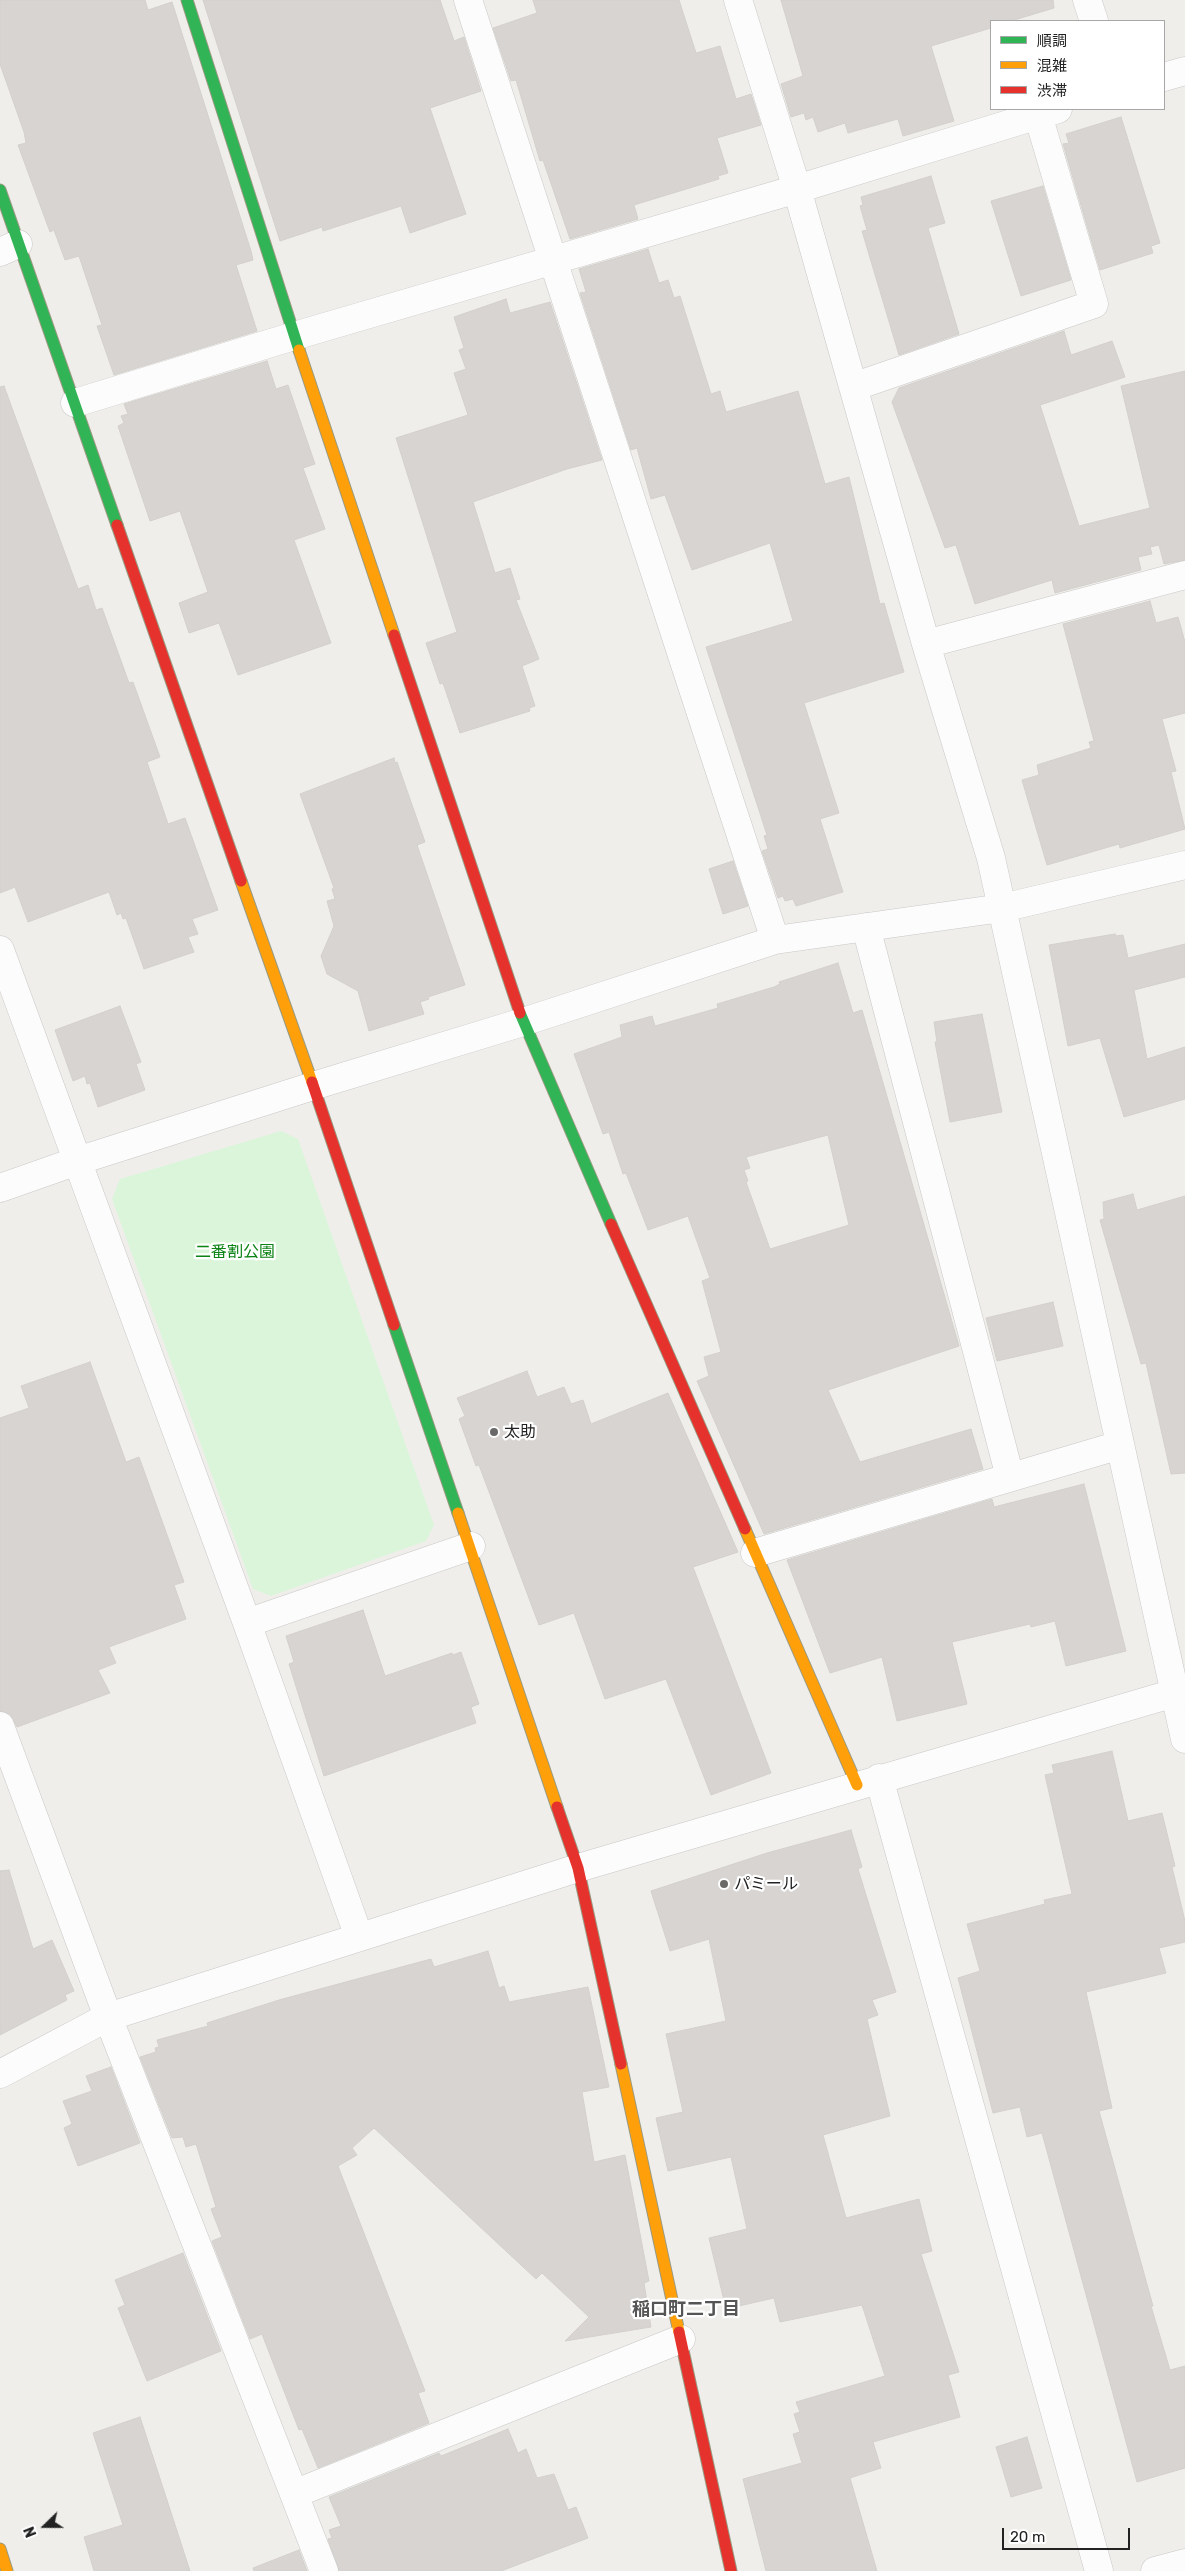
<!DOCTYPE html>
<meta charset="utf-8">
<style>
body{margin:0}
#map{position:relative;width:1185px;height:2571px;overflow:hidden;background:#f0eeeb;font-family:Rubik,"Noto Sans JP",sans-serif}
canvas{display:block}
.legend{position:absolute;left:990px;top:20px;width:175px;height:90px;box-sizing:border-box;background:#fff;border:1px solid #a7a7a7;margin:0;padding:6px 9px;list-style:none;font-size:15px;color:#222}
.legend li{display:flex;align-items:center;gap:10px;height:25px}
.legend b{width:25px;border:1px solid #a7a7a7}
.north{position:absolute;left:20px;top:2501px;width:50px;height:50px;-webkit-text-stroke:4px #fff;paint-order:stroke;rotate:248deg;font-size:14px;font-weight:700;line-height:20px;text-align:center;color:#222}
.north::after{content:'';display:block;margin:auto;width:18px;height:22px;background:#222;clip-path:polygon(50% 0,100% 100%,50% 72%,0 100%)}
.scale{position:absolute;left:1002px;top:2528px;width:128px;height:22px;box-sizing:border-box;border:2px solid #222;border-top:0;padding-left:6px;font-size:15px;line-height:18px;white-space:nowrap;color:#222;-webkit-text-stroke:4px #fff;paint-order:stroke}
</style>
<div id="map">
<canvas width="1185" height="2571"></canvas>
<ul class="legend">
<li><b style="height:6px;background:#30b455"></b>順調</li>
<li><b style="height:6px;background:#ff9f0a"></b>混雑</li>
<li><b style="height:6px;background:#e5322d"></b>渋滞</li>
</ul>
<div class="north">N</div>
<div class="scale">20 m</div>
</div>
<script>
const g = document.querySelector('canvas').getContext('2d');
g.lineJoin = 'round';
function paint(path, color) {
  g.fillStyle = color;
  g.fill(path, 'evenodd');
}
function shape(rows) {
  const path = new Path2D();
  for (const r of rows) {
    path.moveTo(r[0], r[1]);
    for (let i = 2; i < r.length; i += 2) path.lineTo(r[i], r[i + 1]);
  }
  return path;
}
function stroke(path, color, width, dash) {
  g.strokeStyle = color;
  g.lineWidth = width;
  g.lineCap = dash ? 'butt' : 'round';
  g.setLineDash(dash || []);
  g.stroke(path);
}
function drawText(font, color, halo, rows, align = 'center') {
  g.font = font + ' Rubik,"Noto Sans JP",sans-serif';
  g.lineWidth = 4.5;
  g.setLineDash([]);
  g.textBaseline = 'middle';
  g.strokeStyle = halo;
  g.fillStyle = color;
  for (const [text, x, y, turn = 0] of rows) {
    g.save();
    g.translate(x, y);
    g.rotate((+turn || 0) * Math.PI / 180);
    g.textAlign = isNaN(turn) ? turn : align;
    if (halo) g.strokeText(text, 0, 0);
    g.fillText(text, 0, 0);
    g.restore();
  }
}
const park = shape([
 [281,1131,298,1139,434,1525,426,1541,271,1596,253,1589,112,1199,120,1179]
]);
const building = shape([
 [0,0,145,0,148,10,172,2,251,251,253,260,236,265,257,331,114,375,97,326,102,325,79,256,65,260,54,230,50,232,18,145,26,143,24,132,0,64,0,0],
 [203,0,440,0,454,41,464,37,481,91,430,108,466,214,410,233,401,206,323,231,322,227,280,241,203,0],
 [533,0,679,0,696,53,720,46,736,99,751,94,761,125,717,138,728,173,718,176,719,179,634,205,638,219,570,239,543,160,540,161,516,80,511,81,493,28,537,13,533,0],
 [781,0,1053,0,1054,8,1011,21,991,21,991,28,931,46,954,121,903,136,898,119,848,133,845,123,818,132,813,117,806,120,804,113,791,117,781,84,803,76,781,0],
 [1121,117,1160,243,1151,246,1153,253,1100,270,1063,144,1069,143,1066,134,1121,117],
 [931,176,945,223,928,228,959,334,899,355,862,231,867,230,860,206,863,205,861,197,931,176],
 [1043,186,1071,280,1021,296,991,201,1043,186],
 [648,249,659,283,668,280,674,298,680,296,711,394,720,391,726,412,798,391,825,484,849,477,880,604,884,603,904,672,804,703,839,813,820,819,843,892,796,906,793,899,785,901,783,896,778,898,762,851,768,849,764,836,767,835,706,647,793,621,770,543,692,570,665,495,651,499,637,448,631,450,580,293,586,292,579,269,648,249],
 [506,299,510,313,550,302,602,460,567,469,473,502,495,573,510,568,520,599,516,600,539,659,522,666,535,706,529,708,530,711,460,733,443,683,440,684,426,643,457,632,396,438,468,415,454,373,466,369,459,350,464,348,454,317,506,299],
 [1064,331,1071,355,1112,341,1125,377,1040,405,1079,526,1150,508,1121,386,1185,371,1185,560,1164,564,1159,545,1150,547,1152,554,1138,557,1141,570,1055,593,1052,580,975,604,956,545,945,548,892,402,899,388,1064,331],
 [267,361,276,389,288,385,315,464,303,468,325,529,294,540,331,643,238,675,219,623,189,633,179,603,208,592,180,511,150,521,118,426,124,423,121,416,128,414,124,404,267,361],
 [4,386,78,589,88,585,96,610,102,608,129,683,133,682,160,757,147,762,168,824,185,818,218,910,192,919,198,934,188,937,194,952,144,969,126,918,123,919,121,913,117,915,109,892,28,922,15,887,0,893,0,387,4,386],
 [1150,601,1156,623,1178,617,1185,642,1185,713,1162,719,1176,771,1171,772,1185,829,1120,848,1119,844,1047,865,1022,780,1039,775,1037,765,1091,748,1089,742,1094,741,1063,624,1150,601],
 [394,758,395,763,397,762,425,842,417,845,465,985,428,997,429,999,420,1002,424,1014,369,1031,358,991,327,974,321,956,334,926,327,901,335,899,332,889,334,888,300,794,394,758],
 [733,861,748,906,723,914,709,869,733,861],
 [1115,934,1116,936,1123,935,1128,958,1185,944,1185,977,1134,990,1147,1059,1185,1047,1185,1099,1124,1117,1100,1038,1068,1046,1049,945,1115,934],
 [838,963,853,1013,862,1010,959,1346,828,1390,860,1462,971,1429,983,1469,764,1534,697,1381,709,1376,704,1357,721,1352,702,1281,710,1278,688,1216,648,1230,626,1173,623,1174,609,1132,603,1134,574,1054,622,1037,620,1025,652,1016,655,1026,718,1008,717,1004,774,987,780,984,779,982,838,963],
 [828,1135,849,1225,770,1249,746,1182,748,1181,744,1170,750,1168,746,1157,828,1135],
 [120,1006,141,1062,136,1064,145,1090,98,1107,90,1083,87,1084,85,1076,73,1081,55,1030,120,1006],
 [982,1014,1002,1112,950,1122,935,1042,937,1042,934,1022,982,1014],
 [1133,1194,1137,1210,1185,1196,1185,1473,1171,1474,1146,1363,1141,1364,1100,1220,1104,1219,1103,1202,1133,1194],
 [1053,1302,1063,1346,997,1361,986,1318,1053,1302],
 [90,1362,126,1462,139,1457,184,1582,174,1585,186,1619,109,1647,116,1663,98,1670,110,1693,17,1727,10,1714,0,1711,0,1418,29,1408,21,1386,90,1362],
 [527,1371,537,1397,564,1387,571,1404,583,1400,591,1424,668,1393,738,1552,693,1567,771,1773,711,1795,666,1679,605,1699,574,1613,539,1625,479,1465,476,1466,459,1419,465,1416,457,1398,527,1371],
 [1084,1484,1126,1651,1066,1666,1055,1621,1031,1627,1030,1624,952,1642,967,1704,897,1721,882,1657,830,1673,787,1560,992,1499,994,1507,1084,1484],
 [363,1610,385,1676,452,1653,453,1655,461,1652,479,1704,471,1707,476,1723,324,1776,289,1664,294,1662,286,1636,363,1610],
 [1112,1751,1128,1821,1162,1813,1175,1866,1172,1867,1185,1921,1185,1942,1159,1948,1166,1973,1086,1992,1112,2108,1099,2111,1153,2306,1151,2306,1170,2370,1185,2366,1185,2468,1137,2482,1042,2133,1027,2137,1020,2107,993,2113,958,1978,980,1971,967,1924,1045,1904,1044,1900,1072,1894,1045,1775,1054,1773,1052,1765,1112,1751],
 [851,1830,862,1867,858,1869,896,1992,872,2000,878,2015,867,2019,890,2116,823,2135,846,2218,919,2199,932,2251,921,2254,959,2372,948,2375,960,2417,873,2442,881,2468,850,2478,877,2571,766,2571,743,2479,802,2463,793,2434,800,2432,794,2414,800,2412,796,2402,885,2376,862,2305,780,2322,774,2298,726,2309,709,2238,747,2229,731,2157,668,2171,656,2118,683,2112,666,2034,726,2021,709,1939,670,1951,651,1891,767,1853,851,1830],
 [9,1870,33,1949,52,1940,74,1991,65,1995,67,2000,0,2035,0,1871,9,1870],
 [488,1951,499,1988,504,1986,509,2002,588,1987,609,2087,582,2092,594,2162,625,2155,649,2281,644,2283,651,2327,565,2341,589,2317,542,2273,536,2279,374,2128,352,2148,357,2155,338,2166,425,2391,418,2393,429,2423,318,2468,302,2429,299,2430,262,2334,250,2339,212,2241,222,2237,211,2209,216,2207,196,2144,186,2147,183,2137,172,2138,140,2057,156,2052,155,2048,159,2047,157,2040,208,2026,207,2023,279,2000,431,1959,434,1967,488,1951],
 [111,2067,140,2143,78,2166,64,2128,72,2124,63,2101,92,2091,86,2076,111,2067],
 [183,2253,221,2351,147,2381,118,2308,125,2305,115,2280,183,2253],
 [140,2417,190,2571,94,2571,84,2537,123,2525,93,2433,140,2417],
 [508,2429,518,2453,526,2449,537,2478,554,2474,568,2510,576,2507,588,2538,501,2571,339,2571,328,2539,332,2538,329,2530,341,2526,329,2497,439,2453,441,2456,508,2429],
 [1027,2437,1042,2488,1011,2497,996,2447,1027,2437],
 [299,2550,307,2571,254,2571,253,2568,299,2550]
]);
const street = shape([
 [468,0,775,940],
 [738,0,797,189,926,644,991,858,1185,1739],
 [1087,0,1094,21],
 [1164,77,1185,71],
 [0,252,18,244],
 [853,387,1094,304,1038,115],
 [75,403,294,336,797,189,1058,109],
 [926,644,1185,575],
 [866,927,1010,1477],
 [0,950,247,1623,359,1937],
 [0,1188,77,1161,313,1086,523,1022,775,940,1002,908,1185,865],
 [755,1553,1120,1445],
 [247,1623,471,1546],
 [0,1726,108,2017,324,2571],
 [879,1778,1099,2571],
 [0,2074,108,2017,578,1868,1185,1690],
 [294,2494,681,2339],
 [1155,2571,1185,2563]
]);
const fast = shape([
 [187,0,299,350],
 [0,190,117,525],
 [520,1013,611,1224],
 [394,1325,458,1513]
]);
const slow = shape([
 [299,350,394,635],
 [241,881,312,1082],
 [458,1513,557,1807],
 [745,1529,857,1785],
 [621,2064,679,2332],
 [0,2549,7,2571]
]);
const jam = shape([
 [117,525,241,881],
 [394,635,520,1013],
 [312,1082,394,1325],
 [611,1224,745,1529],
 [557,1807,578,1868,621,2064],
 [679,2332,731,2571]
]);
const markers = [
 [494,1432,5,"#6a6968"],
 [724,1884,5,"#6a6968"]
];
const parkNames = [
 ["二番割公園",235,1252]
];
const poiNames = [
 ["太助",504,1432],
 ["パミール",734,1884]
];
const neighbourhoodNames = [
 ["稲口町二丁目",686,2310]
];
paint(park, '#daf5da');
paint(building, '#d7d4d2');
stroke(building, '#d3d0cc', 1);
stroke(street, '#c9c8c7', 29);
stroke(fast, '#999a82', 13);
stroke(slow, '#999a82', 13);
stroke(jam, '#999a82', 13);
stroke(street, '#fdfcfc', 28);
stroke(fast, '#30b455', 11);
stroke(slow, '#ff9f0a', 11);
stroke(jam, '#e5322d', 11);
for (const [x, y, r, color] of markers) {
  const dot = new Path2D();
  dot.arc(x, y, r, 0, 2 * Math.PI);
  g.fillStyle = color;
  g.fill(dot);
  stroke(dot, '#fff', 2);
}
drawText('16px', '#0c8416', '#fff', parkNames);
drawText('16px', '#222', '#fff', poiNames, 'left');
drawText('bold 18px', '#555', '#fff', neighbourhoodNames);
</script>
